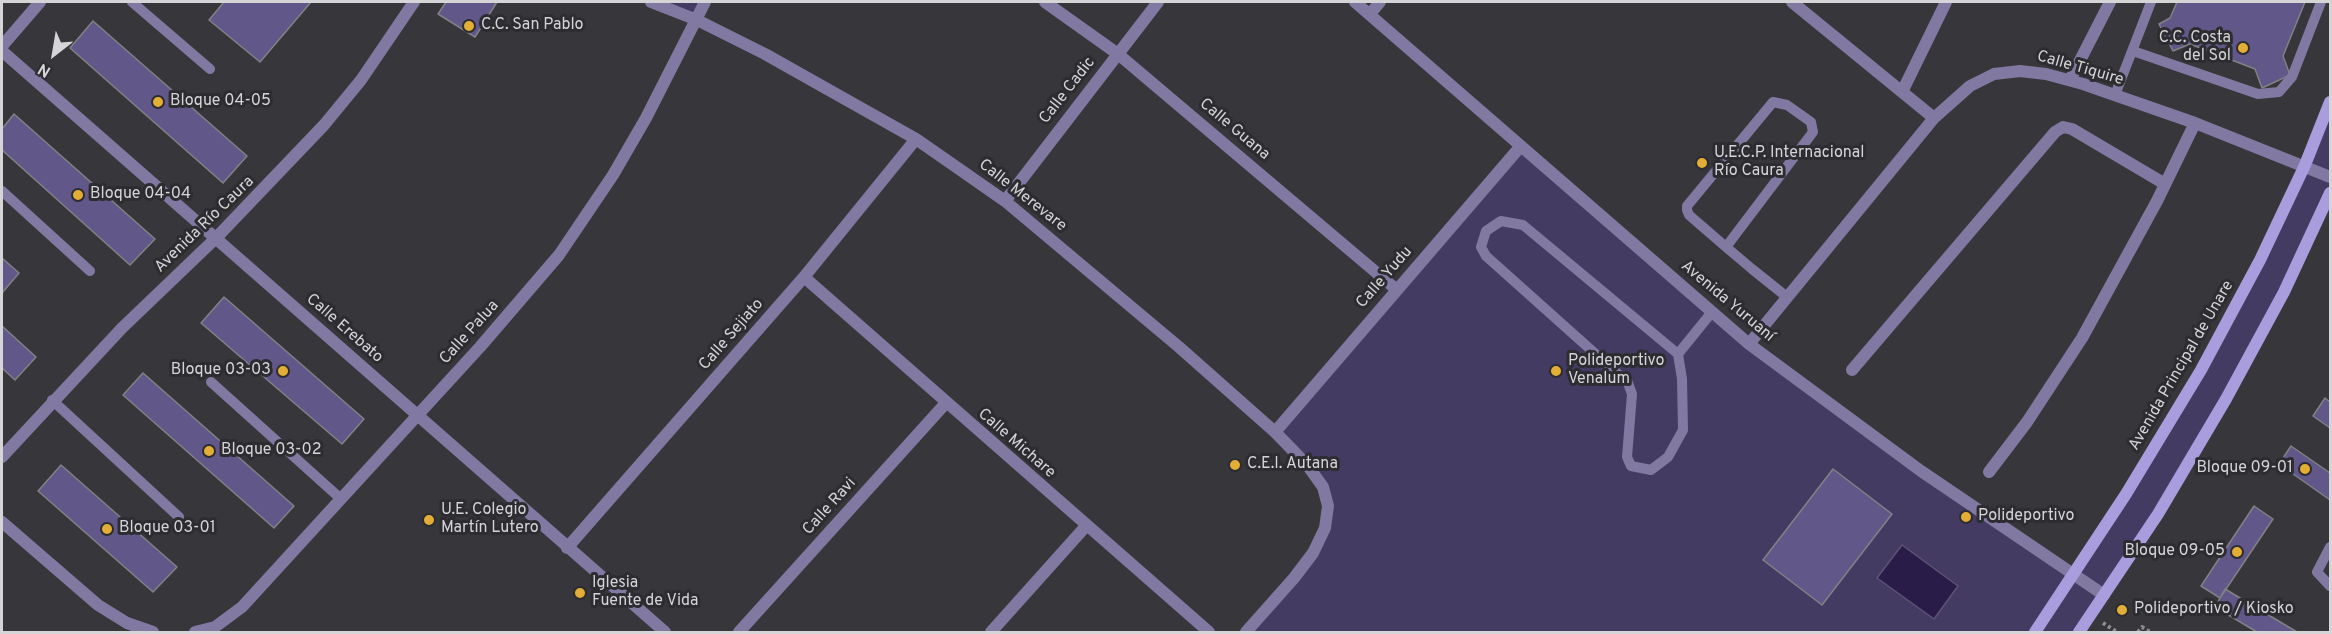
<!DOCTYPE html>
<meta charset="utf-8">
<style>
body{margin:0}
#map{position:relative;width:2332px;height:634px;overflow:hidden;background:#37363b;font-family:Overpass,sans-serif}
canvas{display:block}
.frame{position:absolute;inset:0;border:3px solid #d5d4d7;pointer-events:none}
.north{position:absolute;left:24px;top:24px;width:60px;height:60px;-webkit-text-stroke:4px #2d2c31;paint-order:stroke;rotate:211deg;font-size:16px;font-weight:700;line-height:24px;text-align:center;color:#d5d4d7}
.north::after{content:'';display:block;margin:auto;width:21px;height:27px;background:#d5d4d7;clip-path:polygon(50% 0,100% 100%,50% 72%,0 100%)}
</style>
<div id="map">
<canvas width="2332" height="634"></canvas>
<div class="frame"></div>
<div class="north">N</div>
</div>
<script>
const g = document.querySelector('canvas').getContext('2d');
g.lineJoin = 'round';
function paint(path, color) {
  g.fillStyle = color;
  g.fill(path, 'evenodd');
}
function shape(rows) {
  const path = new Path2D();
  for (const r of rows) {
    path.moveTo(r[0], r[1]);
    for (let i = 2; i < r.length; i += 2) path.lineTo(r[i], r[i + 1]);
  }
  return path;
}
function stroke(path, color, width, dash) {
  g.strokeStyle = color;
  g.lineWidth = width;
  g.lineCap = dash ? 'butt' : 'round';
  g.setLineDash(dash || []);
  g.stroke(path);
}
function drawText(font, color, halo, rows, align = 'center') {
  g.font = font + ' Overpass,sans-serif';
  g.lineWidth = 6;
  g.setLineDash([]);
  g.textBaseline = 'middle';
  g.strokeStyle = halo;
  g.fillStyle = color;
  for (const [text, x, y, turn = 0] of rows) {
    g.save();
    g.translate(x, y);
    g.rotate((+turn || 0) * Math.PI / 180);
    g.textAlign = isNaN(turn) ? turn : align;
    if (halo) g.strokeText(text, 0, 0);
    g.fillText(text, 0, 0);
    g.restore();
  }
}
const green = shape([
 [651,2,705,2,697,20],
 [2330,102,2330,193,2257,343,2079,632,1246,632,1325,528,1323,487,1275,432,1520,147,1749,344,2074,576,2201,370]
]);
const water = shape([
 [1902,545,1958,586,1934,619,1877,578,1902,545]
]);
const building = shape([
 [224,2,311,2,260,62,209,20,224,2],
 [446,2,497,2,475,37,438,14,446,2],
 [2177,2,2305,2,2283,56,2290,75,2262,88,2255,69,2190,44,2173,51,2159,24,2170,18,2177,2],
 [93,21,247,156,223,183,70,48,93,21],
 [14,114,155,239,130,265,2,150,2,129,14,114],
 [2,258,19,273,2,293,2,258],
 [224,297,364,419,342,444,201,323,224,297],
 [2,326,36,357,15,380,2,368,2,326],
 [143,373,294,506,274,528,123,395,143,373],
 [2325,398,2330,402,2330,428,2313,416,2325,398],
 [2291,446,2330,473,2330,500,2279,464,2291,446],
 [61,465,177,567,153,592,38,491,61,465],
 [1833,469,1892,514,1822,605,1763,560,1833,469],
 [2254,506,2273,519,2220,598,2201,586,2254,506],
 [2225,589,2297,632,2257,632,2215,607,2225,589]
]);
const path = shape([
 [2103,623,2117,632],
 [2138,632,2142,627,2150,632]
]);
const lane = shape([
 [132,2,210,69],
 [2133,51,2258,94,2279,92,2292,77,2321,2],
 [2115,95,2151,2],
 [2,191,90,271],
 [1501,221,1523,225,1678,354,1682,379,1683,430,1668,457,1651,470,1631,466,1627,457,1632,394,1628,383,1486,256,1481,247,1486,231,1501,221],
 [1726,247,1813,132,1811,122,1787,105,1773,102,1687,206,1687,210,1689,215,1726,247,1752,269,1787,297],
 [1678,354,1712,312],
 [211,382,341,499],
 [52,400,179,517],
 [2330,547,2317,572,2330,586]
]);
const street = shape([
 [651,2,697,20,765,54,916,139,962,171,1005,201,1179,347,1275,432,1308,466,1323,487,1328,506,1325,528,1313,553,1294,578,1246,632],
 [1045,2,1118,54,1397,290],
 [1355,2,1749,344,1921,471,2104,595],
 [1792,2,1934,118],
 [1370,14,1380,2],
 [2,46,40,2],
 [2,51,665,632],
 [2070,80,2110,2],
 [1902,92,1946,2],
 [1005,201,1158,2],
 [804,277,1209,632],
 [1749,344,1934,118,1970,86,1994,74,2020,71,2046,74,2083,84,2195,123,2330,177],
 [1852,370,2055,132,2063,127,2072,129,2165,184],
 [1275,432,1520,147],
 [2,457,122,328,216,238,324,125,361,80,414,2],
 [1989,472,2027,422,2082,338,2157,201,2195,123],
 [2,522,98,605,127,623,153,632],
 [567,548,804,277,916,139],
 [195,632,215,627,242,607,480,347,559,255,613,175,646,118,705,2],
 [739,632,945,404],
 [991,632,1086,526]
]);
const secondary = shape([
 [2035,632,2126,494,2201,370,2260,260,2305,165,2330,102],
 [2079,632,2158,514,2226,399,2284,292,2330,193]
]);
const markers = [
 [469,26,6,"#e3ae35"],
 [2243,48,6,"#e3ae35"],
 [158,102,6,"#e3ae35"],
 [1702,163,6,"#e3ae35"],
 [78,195,6,"#e3ae35"],
 [283,371,6,"#e3ae35"],
 [1556,371,6,"#e3ae35"],
 [209,451,6,"#e3ae35"],
 [1235,465,6,"#e3ae35"],
 [2305,469,6,"#e3ae35"],
 [1966,517,6,"#e3ae35"],
 [429,520,6,"#e3ae35"],
 [107,529,6,"#e3ae35"],
 [2237,552,6,"#e3ae35"],
 [580,593,6,"#e3ae35"],
 [2122,610,6,"#e3ae35"]
];
const poiNames = [
 ["C.C. San Pablo",481,26],
 ["C.C. Costa",2231,39,"right"],
 ["del Sol",2231,57,"right"],
 ["Bloque 04-05",170,102],
 ["U.E.C.P. Internacional",1714,154],
 ["Río Caura",1714,172],
 ["Bloque 04-04",90,195],
 ["Polideportivo",1568,362],
 ["Venalum",1568,380],
 ["Bloque 03-03",271,371,"right"],
 ["Bloque 03-02",221,451],
 ["C.E.I. Autana",1247,465],
 ["Bloque 09-01",2293,469,"right"],
 ["U.E. Colegio",441,511],
 ["Martín Lutero",441,529],
 ["Polideportivo",1978,517],
 ["Bloque 03-01",119,529],
 ["Bloque 09-05",2225,552,"right"],
 ["Iglesia",592,584],
 ["Fuente de Vida",592,602],
 ["Polideportivo / Kiosko",2134,610]
];
const streetNames = [
 ["Calle Tiquire",2080,69,16],
 ["Calle Cadic",1068,91,-52],
 ["Calle Guana",1234,130,40],
 ["Calle Merevare",1022,196,38],
 ["Avenida Río Caura",205,225,-44],
 ["Calle Yudu",1385,278,-49],
 ["Avenida Yuruaní",1727,302,40],
 ["Calle Erebato",344,329,41],
 ["Calle Palua",470,333,-48],
 ["Calle Sejiato",732,335,-49],
 ["Avenida Principal de Unare",2182,366,-60],
 ["Calle Michare",1016,444,41],
 ["Calle Ravi",830,507,-48]
];
paint(green, '#443b62');
paint(water, '#291c48');
stroke(water, '#5d5373', 1.5);
paint(building, '#625789');
stroke(building, '#818186', 1.5);
stroke(path, '#8d8c90', 4, [3, 3]);
stroke(lane, '#8179a2', 10);
stroke(street, '#8179a2', 12);
stroke(secondary, '#aa9dde', 12);
for (const [x, y, r, color] of markers) {
  const dot = new Path2D();
  dot.arc(x, y, r, 0, 2 * Math.PI);
  g.fillStyle = color;
  g.fill(dot);
  stroke(dot, '#2d2c31', 2);
}
drawText('16px', '#d5d4d7', '#2d2c31', poiNames, 'left');
drawText('16px', '#d5d4d7', '#2d2c31', streetNames);
</script>
